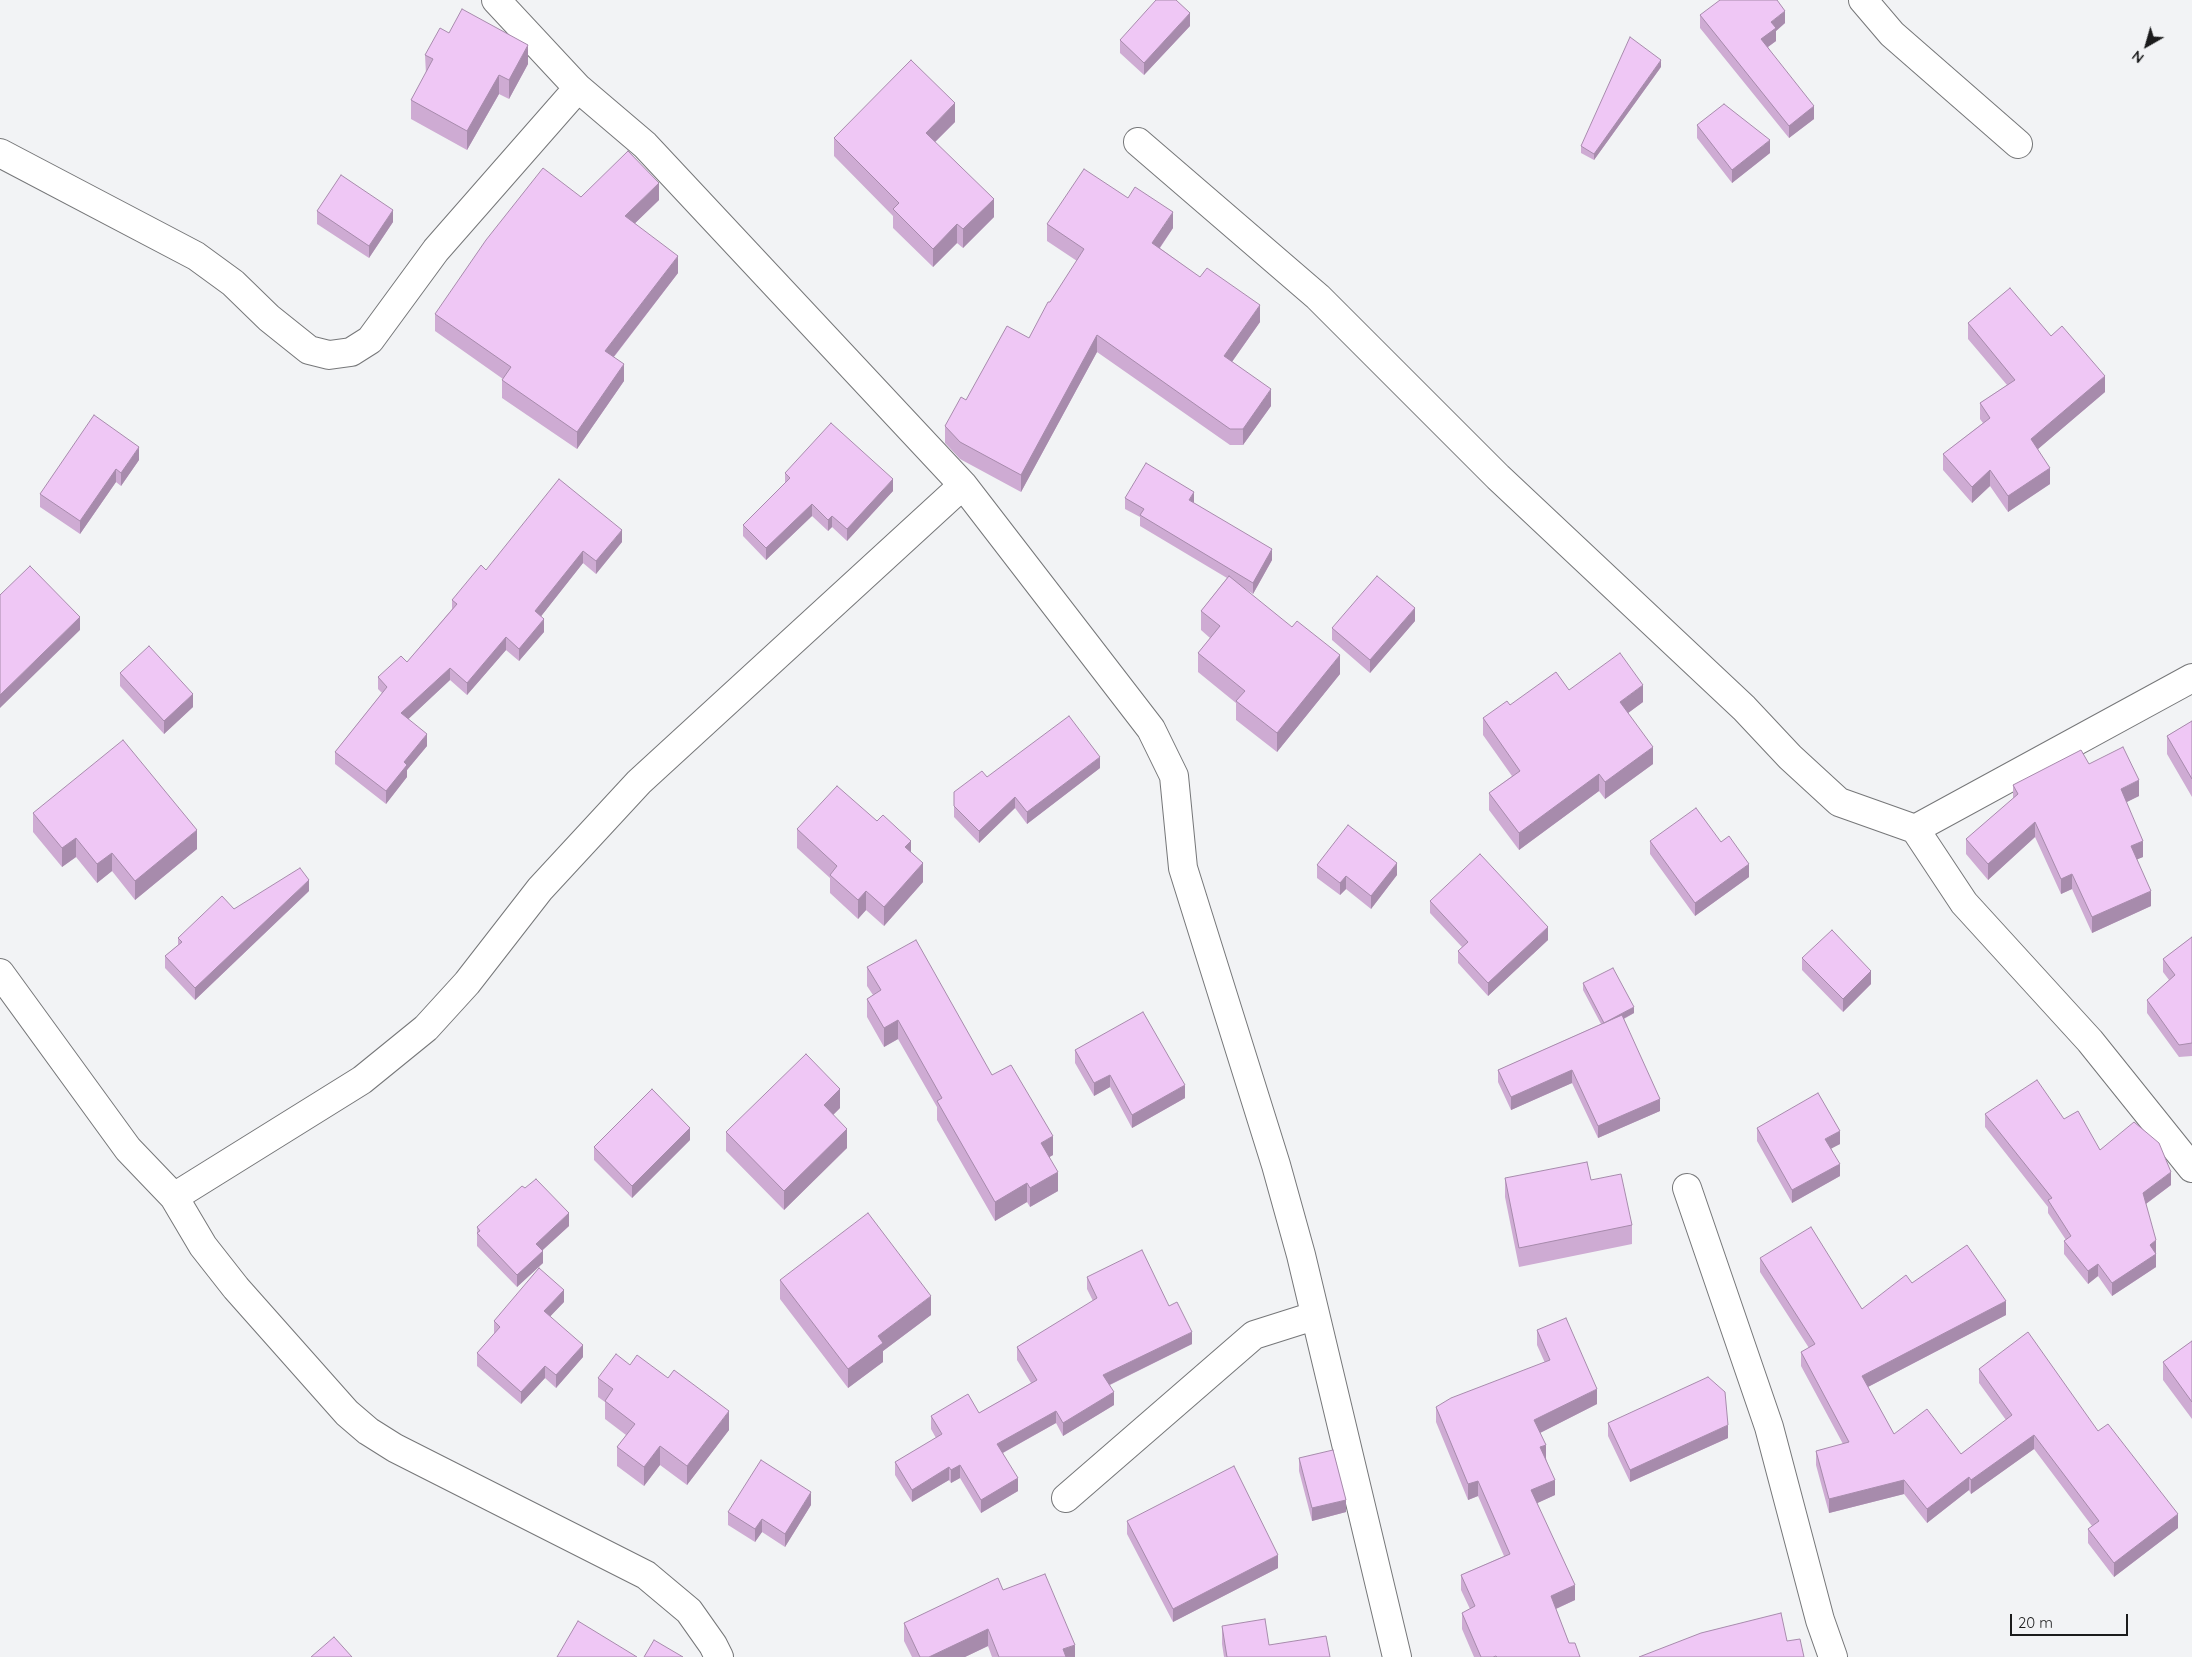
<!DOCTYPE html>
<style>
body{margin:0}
#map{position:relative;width:2192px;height:1657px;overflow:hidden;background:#f2f3f5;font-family:Quicksand,sans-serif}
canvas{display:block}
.north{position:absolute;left:2122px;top:20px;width:50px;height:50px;-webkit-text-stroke:4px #f2f3f5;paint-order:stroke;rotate:218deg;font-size:14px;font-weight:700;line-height:20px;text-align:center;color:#1b1b1c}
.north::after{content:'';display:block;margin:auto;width:18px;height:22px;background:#1b1b1c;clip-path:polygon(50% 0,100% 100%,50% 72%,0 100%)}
.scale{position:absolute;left:2010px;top:1614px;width:118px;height:22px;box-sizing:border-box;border:2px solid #1b1b1c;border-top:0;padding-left:6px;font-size:15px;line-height:18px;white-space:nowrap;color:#1b1b1c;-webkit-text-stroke:4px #f2f3f5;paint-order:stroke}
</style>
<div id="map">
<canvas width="2192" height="1657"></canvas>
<div class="north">N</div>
<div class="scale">20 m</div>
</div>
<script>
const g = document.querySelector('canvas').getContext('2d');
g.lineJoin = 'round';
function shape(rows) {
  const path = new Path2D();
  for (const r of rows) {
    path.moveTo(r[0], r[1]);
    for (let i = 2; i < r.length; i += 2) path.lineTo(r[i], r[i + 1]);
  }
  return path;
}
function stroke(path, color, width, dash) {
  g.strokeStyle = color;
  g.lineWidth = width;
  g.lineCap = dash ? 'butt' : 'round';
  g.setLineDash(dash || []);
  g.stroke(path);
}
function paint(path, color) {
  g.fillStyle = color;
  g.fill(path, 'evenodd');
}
const minor = shape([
 [496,0,578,88,645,145,963,485,1151,729,1174,776,1183,868,1276,1165,1301,1255,1397,1657],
 [1863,0,1892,34,2018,144],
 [1138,142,1318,297,1498,477,1744,708,1790,757,1839,802,1915,829,1964,903,2090,1041,2192,1168],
 [0,153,196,256,233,283,269,318,309,350,329,355,351,352,370,340,436,250,578,88],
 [1915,829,2192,678],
 [0,973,128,1149,174,1197,203,1246,236,1288,347,1413,368,1431,395,1448,646,1575,689,1611,713,1645,719,1657],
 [1687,1188,1769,1427,1820,1620,1833,1657],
 [174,1197,362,1080,426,1028,467,983,540,889,639,782,963,485],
 [1066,1498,1254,1335,1314,1316]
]);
const wall = shape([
 [1700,15,1785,23,1776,31,1776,41,1768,47,1814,119,1789,138,1700,28],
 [1190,26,1144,75,1120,53,1120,40],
 [449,33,528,64,509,99,499,94,467,150,411,119,411,100,426,74,425,55],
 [1661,67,1594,160,1581,153,1581,146],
 [955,122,935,142,994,217,963,248,957,243,933,267,893,228,893,216,834,156,834,138],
 [1697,125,1770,153,1732,183,1697,138],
 [581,197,659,200,635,223,678,273,614,357,624,381,577,449,502,398,502,380,503,379,435,331,435,314],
 [317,211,393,222,369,258,317,224],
 [1047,224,1173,228,1160,248,1260,322,1232,362,1271,406,1243,445,1230,445,1097,352,1021,492,960,459,945,443,945,426,966,400,1029,338,1050,302,1077,261,1047,241],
 [1968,323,2051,336,2105,392,2038,449,2050,484,2008,512,1990,486,1972,503,1943,470,1943,454,1983,423,1980,419,1980,403,2007,385,1968,339],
 [139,460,121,486,116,482,80,534,40,507,40,494],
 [785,473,893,491,847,541,832,527,828,531,812,516,766,560,743,536,743,525,785,483],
 [1125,498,1194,503,1272,560,1253,594,1244,588,1340,674,1277,752,1236,720,1236,703,1198,672,1198,653,1210,638,1201,630,1201,611,1227,578,1140,526,1140,517,1125,509],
 [622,542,596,574,583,563,541,616,544,632,519,661,506,650,467,695,450,680,408,719,427,746,407,770,407,777,386,804,335,764,335,752,382,693,378,689,378,677,407,662,452,609,452,600,486,570],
 [1415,621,1370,673,1332,640,1332,628],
 [120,673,193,707,164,734,120,686],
 [1569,690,1643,702,1628,713,1653,764,1605,799,1599,791,1519,850,1489,810,1489,793,1512,776,1483,735,1483,718,1510,705],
 [2192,721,2192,797,2167,754,2167,736],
 [2089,764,2139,796,2126,802,2143,857,2137,859,2151,906,2092,933,2072,889,2061,894,2035,837,1988,880,1966,854,1966,839,2013,799,2013,785],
 [1100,768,1027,824,1015,808,979,843,954,817,954,792,987,777],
 [33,813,197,849,135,900,112,871,97,883,76,857,62,867,33,832],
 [797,829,911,852,923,882,884,926,866,910,858,919,830,893,830,878,797,848],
 [1650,841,1721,842,1749,877,1695,916,1650,854],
 [1317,865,1397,875,1371,909,1346,889,1340,895,1317,878],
 [309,891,195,1000,165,968,165,956,178,945,178,938],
 [1430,901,1548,940,1488,996,1458,963,1458,951,1462,947,1430,913],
 [2192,937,2192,1056,2179,1057,2147,1013,2147,1000,2169,980,2163,972,2163,959],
 [1802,958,1871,984,1843,1012,1802,970],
 [867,967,992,1075,1053,1155,1049,1157,1058,1191,1030,1207,1027,1202,995,1221,937,1120,937,1107,898,1039,884,1047,867,1017,867,999,873,995,867,986],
 [1583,983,1634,1013,1624,1019,1660,1111,1598,1138,1572,1083,1511,1110,1498,1082,1498,1070,1601,1024,1583,990],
 [1075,1050,1185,1098,1132,1128,1110,1087,1094,1096,1075,1063],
 [840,1108,833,1115,847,1148,784,1210,726,1151,726,1132],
 [1985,1114,2064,1119,2100,1150,2171,1185,2146,1204,2156,1253,2156,1267,2112,1296,2098,1276,2088,1284,2064,1254,2064,1241,2066,1240,2048,1213,2048,1207,1985,1127],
 [1757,1128,1840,1144,1831,1148,1840,1176,1792,1203,1757,1141],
 [690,1140,632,1198,594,1160,594,1147],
 [1505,1178,1591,1180,1632,1225,1632,1244,1519,1267,1505,1197],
 [569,1226,543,1250,543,1263,517,1287,477,1246,477,1227],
 [1760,1258,1862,1309,1912,1283,2006,1315,1868,1387,1894,1434,1961,1454,2006,1420,1979,1383,1979,1369,2098,1431,2178,1528,2114,1577,2088,1543,2088,1529,2092,1526,2034,1449,1971,1494,1969,1490,1927,1523,1904,1494,1829,1513,1816,1465,1816,1451,1843,1444,1801,1366,1801,1352,1809,1348,1760,1272],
 [1087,1277,1169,1306,1192,1344,1110,1385,1114,1405,1063,1436,1056,1423,1003,1453,1018,1491,981,1513,960,1478,951,1483,949,1480,912,1502,895,1475,895,1462,936,1438,931,1429,931,1416,979,1413,1031,1383,1017,1360,1017,1347,1093,1301,1087,1289],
 [780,1280,931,1315,883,1351,883,1362,848,1388,780,1299],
 [564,1302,550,1316,583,1357,556,1388,545,1378,521,1404,477,1366,477,1353,494,1334,494,1321],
 [1537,1330,1597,1404,1540,1433,1555,1495,1537,1503,1575,1600,1556,1609,1569,1643,1580,1657,1474,1657,1462,1629,1462,1613,1470,1609,1461,1590,1461,1575,1504,1556,1478,1496,1468,1500,1436,1422,1436,1407,1545,1363,1537,1345],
 [2192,1341,2192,1419,2163,1380,2163,1362],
 [630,1365,729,1430,687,1485,660,1465,644,1486,617,1466,617,1447,626,1435,605,1419,605,1402,598,1397,598,1378],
 [1608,1423,1728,1438,1630,1482,1608,1436],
 [1299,1458,1346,1512,1312,1521,1299,1471],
 [811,1505,785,1547,762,1532,755,1542,728,1525,728,1512],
 [1127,1521,1278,1568,1173,1622,1127,1534],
 [1003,1590,1075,1657,992,1657,988,1646,965,1657,912,1657,904,1641,904,1623],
 [1222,1626,1269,1645,1330,1657,1224,1657,1222,1644]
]);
const shadedWall = shape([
 [1785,11,1785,23,1776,31,1776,41,1761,52,1761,39,1771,22],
 [1190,13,1190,26,1144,75,1144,63],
 [528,45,528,64,509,99,509,80],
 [1661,60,1661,67,1594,160,1594,154],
 [499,75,499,94,467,150,467,131],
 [955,103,955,122,926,151,926,133],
 [1814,106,1814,119,1789,138,1789,126],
 [1770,140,1770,153,1732,183,1732,170],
 [659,183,659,200,625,233,625,216],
 [994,199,994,217,963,248,963,229],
 [393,210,393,222,369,258,369,246],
 [1173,212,1173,228,1152,259,1152,243],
 [957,224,957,243,933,267,933,249],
 [678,256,678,273,605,368,605,351],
 [1260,305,1260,322,1224,373,1224,356],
 [1097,335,1097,352,1021,492,1021,475],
 [624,364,624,381,577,449,577,432],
 [2105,376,2105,392,2031,455,2031,439],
 [1271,389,1271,406,1243,445,1243,429],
 [139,447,139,460,121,486,121,473],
 [2050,468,2050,484,2008,512,2008,496],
 [116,469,116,482,80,534,80,521],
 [1990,470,1990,486,1972,503,1972,487],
 [893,479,893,491,847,541,847,529],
 [1194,492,1194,503,1189,500],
 [812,504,812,516,766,560,766,548],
 [832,516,832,527,828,531,828,520],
 [622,530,622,542,596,574,596,561],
 [1272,549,1272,560,1253,594,1253,583],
 [583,551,583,563,535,624,535,611],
 [1415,608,1415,621,1370,673,1370,660],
 [80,617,80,630,0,708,0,695],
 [544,619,544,632,519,661,519,649],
 [506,637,506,650,467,695,467,683],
 [1340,655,1340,674,1277,752,1277,733],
 [450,668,450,680,401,726,401,713],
 [1643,685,1643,702,1620,719,1620,702],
 [193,694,193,707,164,734,164,721],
 [427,734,427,746,407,770,407,777,386,804,386,791,404,762],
 [1653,747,1653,764,1605,799,1605,782],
 [1100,757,1100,768,1027,824,1027,812],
 [1599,774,1599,791,1519,850,1519,833],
 [2139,780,2139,796,2121,805,2121,789],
 [1015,797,1015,808,979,843,979,831],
 [2035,822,2035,837,1988,880,1988,864],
 [197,830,197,849,135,900,135,881],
 [76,838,76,857,62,867,62,848],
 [911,841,911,859,905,847],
 [2143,841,2143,857,2131,862,2131,846],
 [112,853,112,871,97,883,97,864],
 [923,863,923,882,884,926,884,907],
 [1397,863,1397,875,1371,909,1371,896],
 [1749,864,1749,877,1695,916,1695,903],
 [2072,874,2072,889,2061,894,2061,879],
 [1346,876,1346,889,1340,895,1340,883],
 [309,880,309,891,195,1000,195,988],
 [866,891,866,910,858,919,858,900],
 [2151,891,2151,906,2092,933,2092,917],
 [1548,927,1548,940,1488,996,1488,983],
 [1871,971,1871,984,1843,1012,1843,999],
 [1634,1007,1634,1013,1604,1029,1604,1023],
 [898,1020,898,1039,884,1047,884,1028],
 [1572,1070,1572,1083,1511,1110,1511,1097],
 [1110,1075,1110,1087,1094,1096,1094,1083],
 [1185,1085,1185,1098,1132,1128,1132,1115],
 [840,1089,840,1108,824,1124,824,1105],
 [1660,1099,1660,1111,1598,1138,1598,1126],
 [690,1128,690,1140,632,1198,632,1186],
 [847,1129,847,1148,784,1210,784,1191],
 [1840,1131,1840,1144,1825,1152,1825,1139],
 [1053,1136,1053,1155,1041,1162,1041,1143],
 [1840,1164,1840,1176,1792,1203,1792,1190],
 [1058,1172,1058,1191,1030,1207,1030,1188],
 [2171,1172,2171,1185,2143,1206,2143,1193],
 [1027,1183,1027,1202,995,1221,995,1202],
 [569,1213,569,1226,536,1256,536,1244],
 [2156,1240,2156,1253,2150,1258,2150,1245],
 [543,1251,543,1263,517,1287,517,1275],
 [2156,1254,2156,1267,2112,1296,2112,1283],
 [2098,1264,2098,1276,2088,1284,2088,1271],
 [564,1290,564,1302,544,1323,544,1311],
 [931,1296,931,1315,883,1351,883,1362,848,1388,848,1369,878,1336],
 [2006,1301,2006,1315,1862,1390,1862,1376],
 [1192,1332,1192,1344,1103,1388,1103,1375],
 [583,1345,583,1357,556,1388,556,1375],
 [545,1366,545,1378,521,1404,521,1392],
 [1597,1389,1597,1404,1534,1436,1534,1420],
 [1114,1392,1114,1405,1063,1436,1063,1423],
 [729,1411,729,1430,687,1485,687,1466],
 [1056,1411,1056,1423,997,1456,997,1444],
 [1728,1425,1728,1438,1630,1482,1630,1470],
 [2034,1435,2034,1449,1971,1494,1971,1480],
 [1546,1445,1546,1461,1540,1447],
 [660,1446,660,1465,644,1486,644,1467],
 [960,1465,960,1478,951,1483,951,1470],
 [949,1467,949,1480,912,1502,912,1490],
 [1969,1477,1969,1490,1927,1523,1927,1509],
 [1018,1478,1018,1491,981,1513,981,1500],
 [1555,1480,1555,1495,1531,1506,1531,1490],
 [1904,1480,1904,1494,1829,1513,1829,1499],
 [1478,1481,1478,1496,1468,1500,1468,1484],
 [811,1492,811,1505,785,1547,785,1534],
 [1346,1500,1346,1512,1312,1521,1312,1508],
 [2178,1514,2178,1528,2114,1577,2114,1563],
 [762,1519,762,1532,755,1542,755,1529],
 [1278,1555,1278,1568,1173,1622,1173,1609],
 [1575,1585,1575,1600,1551,1611,1551,1596],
 [988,1629,988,1646,965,1657,929,1657],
 [1075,1645,1075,1657,1063,1657,1063,1649]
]);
const building = shape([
 [1156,0,1176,0,1190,13,1144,63,1120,40,1156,0],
 [1720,0,1777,0,1785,11,1771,22,1776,28,1761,39,1814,106,1789,126,1700,15,1720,0],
 [462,9,528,45,509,80,499,75,467,131,411,100,433,59,425,55,440,28,449,33,462,9],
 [1630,37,1661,60,1594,154,1581,146,1630,37],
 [911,60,955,103,926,133,994,199,963,229,957,224,933,249,893,209,899,203,834,138,911,60],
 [1724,104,1770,140,1732,170,1697,125,1724,104],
 [628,151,659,183,625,216,678,256,605,351,624,364,577,432,502,380,511,367,435,314,486,240,543,168,581,197,628,151],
 [1084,169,1128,198,1135,187,1173,212,1152,243,1200,277,1207,268,1260,305,1224,356,1271,389,1243,429,1230,429,1097,335,1021,475,960,442,945,426,961,397,966,400,1007,326,1029,338,1048,302,1050,302,1084,249,1047,224,1084,169],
 [341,175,393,210,369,246,317,211,341,175],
 [2010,288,2051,336,2062,326,2105,376,2031,439,2050,468,2008,496,1990,470,1972,487,1943,454,1990,418,1980,403,2015,380,1968,323,2010,288],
 [94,415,139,447,121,473,116,469,80,521,40,494,94,415],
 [831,423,893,479,847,529,832,516,828,520,812,504,766,548,743,525,790,478,785,473,831,423],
 [1146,463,1194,492,1189,500,1272,549,1253,583,1140,515,1144,509,1125,498,1146,463],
 [559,479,622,530,596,561,583,551,535,611,544,619,519,649,506,637,467,683,450,668,401,713,427,734,404,762,407,765,386,791,335,752,387,687,378,677,401,656,407,662,457,604,452,600,481,565,486,570,559,479],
 [30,566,80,617,0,695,0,595,30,566],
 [1229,576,1292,627,1297,621,1340,655,1277,733,1236,701,1245,691,1198,653,1220,626,1201,611,1229,576],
 [1377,576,1415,608,1370,660,1332,628,1377,576],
 [149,646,193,694,164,721,120,673,149,646],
 [1620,653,1643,685,1620,702,1653,747,1605,782,1599,774,1519,833,1489,793,1520,771,1483,718,1507,701,1510,705,1556,672,1569,690,1620,653],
 [1069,716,1100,757,1027,812,1015,797,979,831,954,806,954,792,982,771,987,777,1069,716],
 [2192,721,2192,779,2167,736,2192,721],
 [123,740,197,830,135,881,112,853,97,864,76,838,62,848,33,813,123,740],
 [2123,747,2139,780,2121,789,2143,841,2131,846,2151,891,2092,917,2072,874,2061,879,2035,822,1988,864,1966,839,2018,794,2013,785,2081,750,2089,764,2123,747],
 [837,786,877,821,883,815,911,841,905,847,923,863,884,907,866,891,858,900,830,875,837,866,797,829,837,786],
 [1696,808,1721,842,1729,836,1749,864,1695,903,1650,841,1696,808],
 [1348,825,1397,863,1371,896,1346,876,1340,883,1317,865,1348,825],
 [1480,854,1548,927,1488,983,1458,951,1468,942,1430,901,1480,854],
 [300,868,309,880,195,988,165,956,182,942,178,938,222,896,234,909,300,868],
 [1832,930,1871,971,1843,999,1802,958,1832,930],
 [2192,937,2192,1043,2179,1045,2147,1000,2175,975,2163,959,2192,937],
 [916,940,992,1075,1011,1065,1053,1136,1041,1143,1058,1172,1030,1188,1027,1183,995,1202,937,1101,942,1098,898,1020,884,1028,867,999,881,990,867,967,916,940],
 [1613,968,1634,1007,1604,1023,1583,983,1613,968],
 [1143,1012,1185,1085,1132,1115,1110,1075,1094,1083,1075,1050,1143,1012],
 [1622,1015,1660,1099,1598,1126,1572,1070,1511,1097,1498,1070,1622,1015],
 [806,1054,840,1089,824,1105,847,1129,784,1191,726,1132,806,1054],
 [2037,1080,2064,1119,2078,1111,2100,1150,2134,1122,2159,1143,2171,1172,2143,1193,2156,1240,2150,1245,2156,1254,2112,1283,2098,1264,2088,1271,2064,1241,2071,1236,2048,1200,2052,1198,1985,1114,2037,1080],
 [652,1089,690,1128,632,1186,594,1147,652,1089],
 [1818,1093,1840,1131,1825,1139,1840,1164,1792,1190,1757,1128,1818,1093],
 [1587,1162,1591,1180,1621,1174,1632,1225,1519,1248,1505,1178,1587,1162],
 [536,1179,569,1213,536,1244,543,1251,517,1275,477,1233,480,1231,477,1227,522,1186,525,1188,536,1179],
 [868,1213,931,1296,878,1336,883,1343,848,1369,780,1280,868,1213],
 [1811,1227,1862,1309,1906,1275,1912,1283,1967,1245,2006,1301,1862,1376,1894,1434,1927,1409,1961,1454,2012,1415,1979,1369,2028,1332,2098,1431,2108,1424,2178,1514,2114,1563,2088,1529,2099,1521,2034,1435,1971,1480,1969,1477,1927,1509,1904,1480,1829,1499,1816,1451,1849,1442,1801,1352,1815,1344,1760,1258,1811,1227],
 [1142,1250,1169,1306,1177,1302,1192,1332,1103,1375,1114,1392,1063,1423,1056,1411,997,1444,1018,1478,981,1500,960,1465,951,1470,949,1467,912,1490,895,1462,942,1434,931,1416,968,1394,979,1413,1037,1380,1017,1347,1097,1298,1087,1277,1142,1250],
 [539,1268,564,1290,544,1311,583,1345,556,1375,545,1366,521,1392,477,1353,500,1327,494,1321,539,1268],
 [1566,1318,1597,1389,1534,1420,1546,1445,1540,1447,1555,1480,1531,1490,1575,1585,1551,1596,1569,1643,1575,1643,1580,1657,1497,1657,1496,1656,1493,1657,1481,1657,1462,1613,1475,1606,1461,1575,1510,1554,1478,1481,1468,1484,1436,1407,1451,1398,1550,1360,1537,1330,1566,1318],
 [2192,1341,2192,1402,2163,1362,2192,1341],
 [616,1354,630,1365,637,1355,668,1378,674,1370,729,1411,687,1466,660,1446,644,1467,617,1447,635,1424,605,1401,613,1389,598,1378,616,1354],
 [1708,1377,1725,1392,1728,1425,1630,1470,1608,1423,1708,1377],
 [1333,1450,1346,1500,1312,1508,1299,1458,1333,1450],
 [761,1460,811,1492,785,1534,762,1519,755,1529,728,1512,761,1460],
 [1234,1466,1278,1555,1173,1609,1127,1521,1234,1466],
 [1045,1574,1075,1645,1063,1649,1066,1657,999,1657,988,1629,929,1657,920,1657,904,1623,998,1578,1003,1590,1045,1574],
 [1781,1613,1787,1641,1800,1639,1804,1657,1639,1657,1701,1633,1781,1613],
 [1265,1619,1269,1645,1326,1636,1330,1657,1227,1657,1222,1626,1265,1619],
 [578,1621,637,1657,557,1657,578,1621],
 [334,1637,352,1657,311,1657,334,1637],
 [654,1640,683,1657,644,1657,654,1640]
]);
stroke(minor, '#767779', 30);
stroke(minor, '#fff', 28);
paint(wall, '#ceabd3');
paint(shadedWall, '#a78bac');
paint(building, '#efc7f5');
stroke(building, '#a78bac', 1);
</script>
